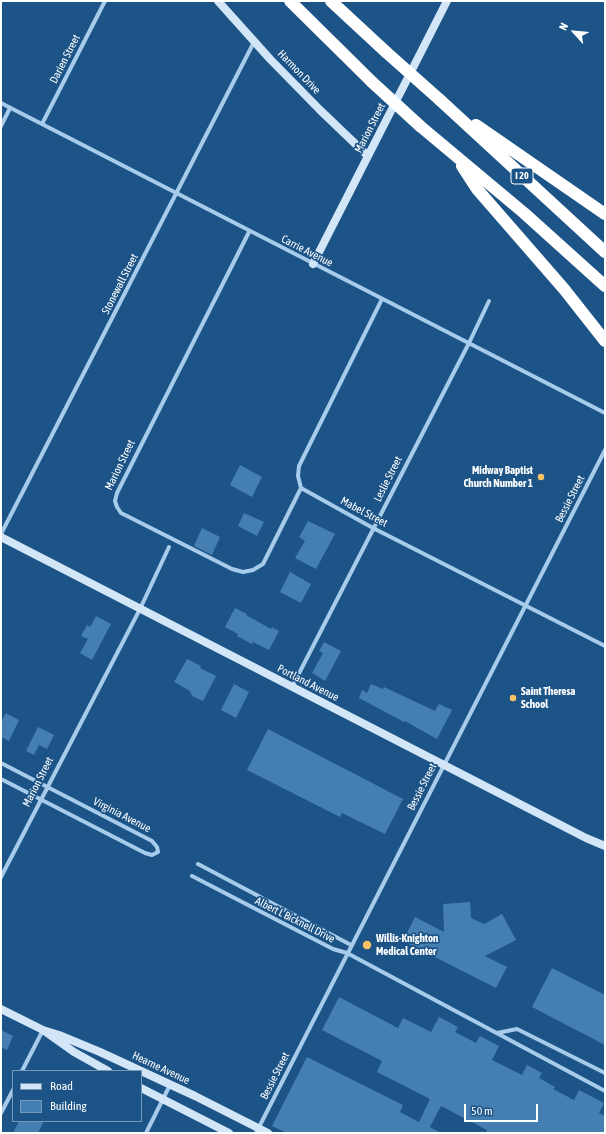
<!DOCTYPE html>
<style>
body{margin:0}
#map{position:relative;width:606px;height:1134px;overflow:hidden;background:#1d5487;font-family:"Asap Condensed",sans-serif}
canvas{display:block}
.frame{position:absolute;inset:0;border:2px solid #fff;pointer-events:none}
.legend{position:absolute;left:12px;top:1070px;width:130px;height:52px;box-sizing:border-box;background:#1d5487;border:1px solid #7798b7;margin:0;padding:5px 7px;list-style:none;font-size:12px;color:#fff}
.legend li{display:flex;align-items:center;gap:8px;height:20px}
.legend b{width:20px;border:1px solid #7798b7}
.north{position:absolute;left:554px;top:12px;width:40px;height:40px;-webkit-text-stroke:3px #1d5487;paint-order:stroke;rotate:297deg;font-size:11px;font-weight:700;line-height:16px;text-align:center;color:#fff}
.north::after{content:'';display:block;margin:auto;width:14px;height:18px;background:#fff;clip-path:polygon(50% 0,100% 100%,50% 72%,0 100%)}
.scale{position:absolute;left:464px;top:1104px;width:74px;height:18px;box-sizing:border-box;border:2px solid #fff;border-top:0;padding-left:5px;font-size:12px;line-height:14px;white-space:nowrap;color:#fff;-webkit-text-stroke:3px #1d5487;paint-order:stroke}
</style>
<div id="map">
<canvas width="606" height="1134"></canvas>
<div class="frame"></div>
<ul class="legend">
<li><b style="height:5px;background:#d2e6f8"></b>Road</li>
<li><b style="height:11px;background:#457eb0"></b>Building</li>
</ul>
<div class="north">N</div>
<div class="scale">50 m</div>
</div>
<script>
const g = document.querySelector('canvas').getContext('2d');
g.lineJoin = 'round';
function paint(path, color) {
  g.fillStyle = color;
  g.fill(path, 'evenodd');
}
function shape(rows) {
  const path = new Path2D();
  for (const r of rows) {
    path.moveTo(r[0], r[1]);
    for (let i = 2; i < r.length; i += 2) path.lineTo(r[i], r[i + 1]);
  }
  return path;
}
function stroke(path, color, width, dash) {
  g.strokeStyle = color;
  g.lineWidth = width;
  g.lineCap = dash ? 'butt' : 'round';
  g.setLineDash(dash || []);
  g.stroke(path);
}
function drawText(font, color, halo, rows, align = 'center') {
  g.font = font + ' "Asap Condensed",sans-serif';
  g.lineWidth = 3.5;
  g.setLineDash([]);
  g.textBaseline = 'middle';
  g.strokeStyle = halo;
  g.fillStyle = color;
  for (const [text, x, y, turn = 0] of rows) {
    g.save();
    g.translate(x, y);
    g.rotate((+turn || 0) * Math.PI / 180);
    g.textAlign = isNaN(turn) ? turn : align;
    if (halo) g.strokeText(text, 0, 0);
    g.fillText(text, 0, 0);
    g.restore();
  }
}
const building = shape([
 [240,465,262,477,252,497,230,485],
 [244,513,264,522,257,536,238,526],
 [308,521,335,534,316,569,295,558,305,541,299,537],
 [202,528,220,537,212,555,194,546],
 [290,572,311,584,301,603,280,592],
 [235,608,247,614,246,615,271,629,272,627,279,631,269,650,253,642,252,644,237,636,238,634,225,627],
 [96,616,111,624,92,660,80,653,88,639,81,636,87,625,90,627],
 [324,642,341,651,325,681,312,673,323,653,319,651],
 [187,659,201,666,200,668,216,676,203,701,192,696,190,691,174,682],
 [234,684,249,692,236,718,221,710],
 [371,684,383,689,384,687,435,711,439,704,452,710,437,739,405,721,404,722,359,698,362,690,367,693],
 [6,713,19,720,9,741,1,737,1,722],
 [38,727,54,735,47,749,39,745,34,755,26,751],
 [268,729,403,799,385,834,342,813,340,817,247,770],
 [470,902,471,918,484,924,502,914,516,940,485,956,507,967,496,988,403,941,415,917,444,932,443,904],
 [552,968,605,995,605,1045,532,1007],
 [339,997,398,1028,403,1018,431,1032,439,1017,458,1027,455,1032,476,1043,480,1036,499,1046,492,1060,522,1075,527,1065,542,1073,539,1078,555,1087,553,1089,574,1100,579,1090,604,1103,599,1113,605,1116,605,1133,485,1133,487,1130,441,1106,430,1127,441,1133,287,1133,272,1126,307,1057,403,1105,400,1112,419,1122,430,1099,377,1072,382,1061,322,1030],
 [1,1030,13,1036,7,1050,1,1047],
 [19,1121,44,1121,38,1133,13,1133]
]);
const street = shape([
 [1,103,605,413],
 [42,124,105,1],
 [1,126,10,108],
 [249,232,117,493,115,501,117,507,121,513,131,518,232,569,243,572,253,570,263,564,301,488],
 [382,299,299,466,298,476,301,488,373,528,605,646],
 [1,534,254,42],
 [292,687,469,343,489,301],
 [1,763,152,841,157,847,158,852,152,855,145,853,1,779],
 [198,864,351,945],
 [192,876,333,949,347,953,605,1091],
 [1,877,140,609,169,547],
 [497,1033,517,1029,605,1073],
 [22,1071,43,1030],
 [1,1113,13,1090],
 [146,1133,170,1085],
 [256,1133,605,450]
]);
const secondary = shape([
 [218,1,270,59,320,110,368,156],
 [313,264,447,1],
 [1,537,586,838,605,846],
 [1,1009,43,1030,74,1052,108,1071],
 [43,1030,59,1035,100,1052,195,1096,268,1133],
 [141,1088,229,1133]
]);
const highway = shape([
 [290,1,372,82],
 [331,1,386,52],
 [440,100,605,252],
 [476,125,605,214],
 [420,126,524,213,605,286],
 [462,166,477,189,564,289,605,341]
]);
const highwayBridge = shape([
 [386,52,440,100],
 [372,82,420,126]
]);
const markers = [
 [541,477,4,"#fbc364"],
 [513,698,4,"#fbc364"],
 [367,945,5,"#fbc364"]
];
const shields = [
 [522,176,22]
];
const shieldNames = [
 ["I 20",522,176]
];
const streetNames = [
 ["Darien Street",65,59,-63],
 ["Harmon Drive",299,72,46],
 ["Marion Street",370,128,-63],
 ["Carrie Avenue",307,251,27],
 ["Stonewall Street",120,284,-63],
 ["Marion Street",120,465,-64],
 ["Leslie Street",388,479,-63],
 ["Bessie Street",570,499,-63],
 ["Mabel Street",364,512,28],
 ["Portland Avenue",308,683,27],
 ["Marion Street",38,782,-63],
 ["Bessie Street",422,787,-63],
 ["Virginia Avenue",122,815,27],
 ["Albert L Bicknell Drive",295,920,27],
 ["Hearne Avenue",161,1068,25],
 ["Bessie Street",275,1076,-63]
];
const poiNames = [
 ["Midway Baptist",533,471,"right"],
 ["Church Number 1",533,484,"right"],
 ["Saint Theresa",521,692],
 ["School",521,705],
 ["Willis-Knighton",376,939],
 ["Medical Center",376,952]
];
paint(building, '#457eb0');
stroke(street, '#a6cbeb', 4);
stroke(secondary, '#d2e6f8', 8);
stroke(highway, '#fff', 12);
stroke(highwayBridge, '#fff', 12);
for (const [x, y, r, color] of markers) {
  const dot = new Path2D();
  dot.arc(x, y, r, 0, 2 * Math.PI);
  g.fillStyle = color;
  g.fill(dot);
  stroke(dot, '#1d5487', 1.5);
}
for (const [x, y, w] of shields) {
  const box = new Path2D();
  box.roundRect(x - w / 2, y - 8, w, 16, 3);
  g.fillStyle = '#1d5487';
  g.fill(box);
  stroke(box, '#fff', 1);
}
drawText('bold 10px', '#fff', null, shieldNames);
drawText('11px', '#fff', '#1d5487', streetNames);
drawText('bold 11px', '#fff', '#1d5487', poiNames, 'left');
</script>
